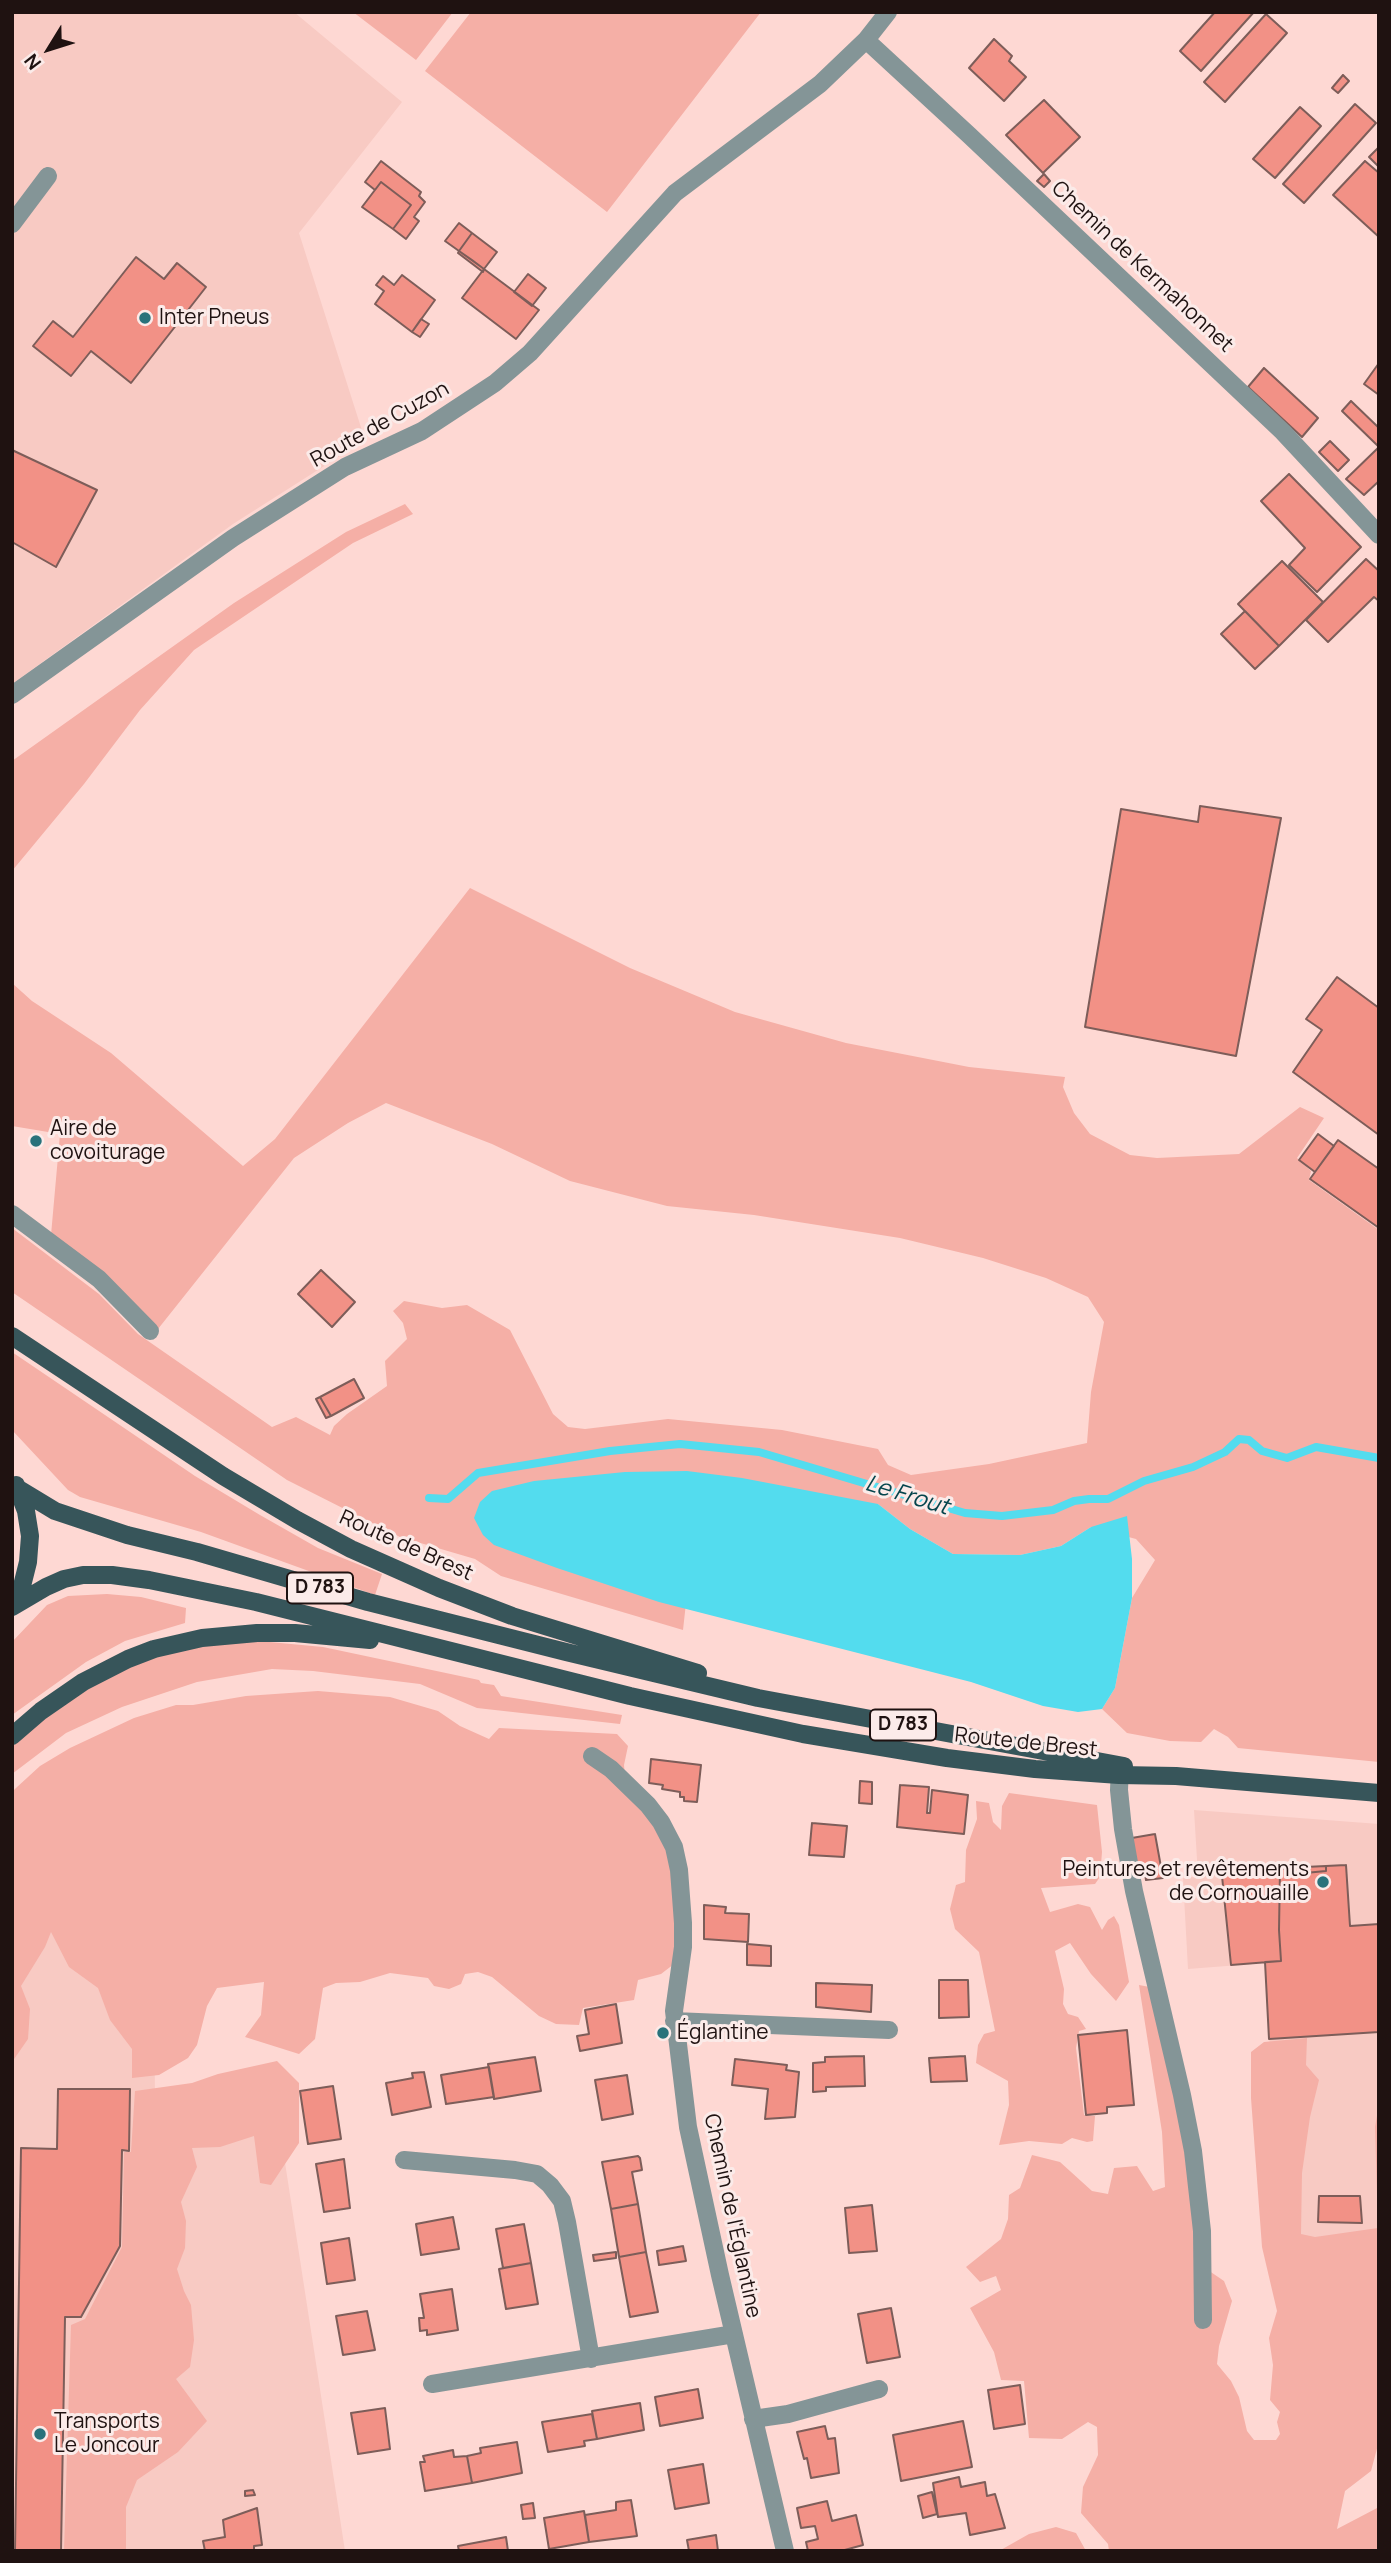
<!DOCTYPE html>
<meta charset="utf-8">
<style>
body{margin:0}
#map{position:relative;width:1391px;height:2563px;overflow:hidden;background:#fed8d3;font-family:Manrope,sans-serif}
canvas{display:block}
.frame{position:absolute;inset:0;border:14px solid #1f1211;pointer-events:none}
.north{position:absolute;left:14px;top:14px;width:70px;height:70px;-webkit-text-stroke:5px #fbebe9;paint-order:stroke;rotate:232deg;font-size:19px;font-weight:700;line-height:28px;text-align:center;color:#1f1211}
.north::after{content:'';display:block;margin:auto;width:24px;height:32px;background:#1f1211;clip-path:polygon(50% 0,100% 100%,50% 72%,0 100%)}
</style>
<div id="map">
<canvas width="1391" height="2563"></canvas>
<div class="frame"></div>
<div class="north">N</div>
</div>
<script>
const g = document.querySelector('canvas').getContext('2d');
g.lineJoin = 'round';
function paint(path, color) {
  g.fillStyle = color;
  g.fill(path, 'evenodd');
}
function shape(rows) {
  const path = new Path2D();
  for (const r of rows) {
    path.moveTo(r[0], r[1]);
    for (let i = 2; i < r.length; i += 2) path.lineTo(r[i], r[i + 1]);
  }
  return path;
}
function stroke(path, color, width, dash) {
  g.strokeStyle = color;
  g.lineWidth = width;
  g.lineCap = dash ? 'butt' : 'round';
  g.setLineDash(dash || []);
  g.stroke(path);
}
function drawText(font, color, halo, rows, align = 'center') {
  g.font = font + ' Manrope,sans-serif';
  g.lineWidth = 6;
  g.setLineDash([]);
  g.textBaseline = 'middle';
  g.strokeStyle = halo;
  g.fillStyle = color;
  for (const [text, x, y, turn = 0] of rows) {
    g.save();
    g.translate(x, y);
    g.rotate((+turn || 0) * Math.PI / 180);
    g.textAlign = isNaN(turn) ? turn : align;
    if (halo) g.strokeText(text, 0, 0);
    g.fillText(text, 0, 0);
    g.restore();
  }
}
const built = shape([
 [12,12,294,12,402,102,299,233,365,440,233,524,12,684],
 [1194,1810,1379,1824,1379,2248,1286,2262,1267,2009,1265,1963,1188,1969,1183,1878,1198,1876],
 [12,1863,154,1870,155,2119,273,2085,345,2551,12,2551]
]);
const green = shape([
 [353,12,453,12,416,60],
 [471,12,761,12,607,212,425,71],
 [405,504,413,514,353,543,194,650,140,710,84,784,12,871,12,761,234,603,346,532],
 [470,888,630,968,735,1012,846,1043,969,1067,1065,1077,1063,1087,1074,1113,1090,1134,1130,1155,1157,1158,1239,1154,1300,1107,1324,1118,1297,1158,1311,1171,1309,1180,1379,1230,1379,1762,1238,1748,1228,1737,1214,1729,1201,1742,1170,1741,1127,1733,1102,1709,1115,1688,1132,1598,1155,1560,1136,1539,1091,1527,1061,1546,1020,1555,953,1554,910,1529,878,1504,686,1603,683,1630,501,1576,475,1559,400,1537,287,1480,12,1292,12,1228,99,1294,138,1334,272,1427,296,1417,330,1435,334,1426,347,1414,387,1386,385,1361,407,1339,403,1323,393,1311,404,1301,442,1308,467,1305,510,1330,553,1414,568,1427,585,1429,668,1419,782,1430,878,1449,888,1465,911,1475,989,1464,1087,1443,1091,1392,1104,1322,1088,1297,1046,1278,983,1258,900,1238,754,1215,667,1206,570,1181,492,1144,386,1103,348,1123,294,1158,158,1329,51,1235,60,1134,12,1126,12,983,32,1001,111,1053,243,1166,275,1139],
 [12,1352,195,1476,260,1515,318,1548,382,1574,375,1595,201,1532,80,1497,68,1490,12,1430],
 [107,1594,141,1597,186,1608,185,1623,125,1641,86,1662,12,1715,12,1642,47,1605,68,1596],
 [259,1641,323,1647,479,1680,481,1683,494,1685,501,1696,622,1715,620,1724,477,1708,420,1684,313,1671,272,1669,197,1682,122,1707,66,1733,12,1774,12,1746,54,1710,114,1673,160,1655,206,1645],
 [318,1691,390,1697,438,1711,460,1726,489,1739,499,1728,617,1734,628,1746,624,1765,626,1788,653,1818,675,1872,674,1964,661,1974,638,1980,634,2000,583,2008,579,2025,556,2024,539,2016,492,1977,478,1972,465,1974,461,1984,449,1989,434,1986,428,1978,390,1973,360,1982,336,1983,323,1988,315,2039,299,2054,245,2037,261,2015,264,1982,217,1988,207,2006,197,2045,188,2058,159,2075,132,2078,132,2049,110,2020,98,1988,69,1967,51,1932,45,1947,21,1986,30,2009,28,2039,12,2062,12,1792,16,1788,40,1766,70,1748,134,1718,176,1705,193,1705,246,1696],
 [1009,1793,1097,1805,1102,1852,1100,1877,1095,1884,1041,1888,1050,1912,1078,1904,1090,1907,1102,1930,1108,1920,1114,1916,1119,1925,1129,1982,1116,2001,1091,1974,1070,1943,1055,1951,1064,1989,1063,2004,1068,2014,1078,2017,1086,2029,1079,2031,1076,2048,1084,2115,1095,2116,1093,2141,1087,2142,1072,2138,1062,2144,1029,2141,999,2145,1009,2105,1008,2081,976,2063,978,2045,984,2034,995,2031,979,1952,955,1929,950,1909,956,1885,965,1882,966,1850,977,1819,976,1801,989,1803,993,1822,1001,1830,1002,1806],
 [1139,1985,1155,1988,1184,2117,1199,2264,1224,2281,1232,2301,1219,2346,1217,2364,1231,2381,1239,2397,1247,2431,1254,2440,1276,2440,1280,2434,1277,2422,1280,2412,1270,2400,1273,2365,1269,2338,1277,2311,1262,2247,1251,2098,1251,2052,1264,2042,1307,2038,1306,2065,1319,2080,1310,2117,1302,2173,1301,2234,1315,2237,1378,2228,1375,2127,1379,2104,1379,2441,1371,2471,1345,2491,1337,2529,1379,2507,1379,2551,1109,2551,1108,2544,1081,2513,1083,2487,1098,2455,1097,2427,1088,2422,1062,2439,1029,2438,1024,2381,1001,2380,994,2352,970,2308,1001,2290,996,2276,980,2282,966,2267,1001,2239,1008,2219,1009,2195,1020,2188,1032,2155,1060,2162,1092,2191,1108,2194,1114,2168,1137,2166,1153,2191,1165,2187,1162,2132],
 [277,2061,299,2083,299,2143,271,2185,260,2183,254,2136,220,2147,192,2148,197,2167,181,2202,186,2221,185,2248,177,2269,184,2291,191,2305,194,2340,190,2367,176,2379,207,2421,178,2452,137,2480,126,2507,126,2551,64,2551,71,2325,85,2319,122,2247,124,2152,131,2152,135,2091,192,2083,218,2074],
 [1056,2527,1076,2533,1086,2551,999,2551,1029,2534]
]);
const water = shape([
 [687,1471,742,1478,878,1504,910,1529,953,1554,1020,1555,1061,1546,1091,1527,1127,1516,1132,1559,1132,1598,1115,1688,1102,1709,1078,1712,1043,1706,971,1682,659,1602,557,1568,494,1545,483,1535,474,1518,480,1502,492,1491,534,1481,625,1472]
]);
const stream = shape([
 [429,1498,448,1499,478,1473,610,1451,680,1444,759,1452,965,1513,1002,1516,1053,1510,1074,1501,1089,1499,1108,1499,1144,1481,1193,1467,1225,1452,1239,1439,1249,1440,1262,1451,1287,1458,1316,1447,1379,1458]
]);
const building = shape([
 [1215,12,1254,12,1201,71,1180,51,1215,12],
 [1266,14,1287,33,1225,102,1204,82,1266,14],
 [994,39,1012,56,1009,61,1026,77,1004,101,969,68,994,39],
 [1343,75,1349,81,1338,93,1332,88,1343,75],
 [1044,100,1080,137,1043,173,1006,135,1044,100],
 [1355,104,1376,123,1304,203,1283,184,1355,104],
 [1300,107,1321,126,1275,178,1253,159,1300,107],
 [1379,147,1379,167,1369,157,1379,147],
 [381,161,421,192,419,196,425,202,414,217,419,221,406,239,393,229,411,205,381,182,375,190,365,182,381,161],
 [1365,161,1379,173,1379,237,1333,195,1365,161],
 [1044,174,1050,181,1044,187,1037,181,1044,174],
 [381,182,411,205,393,229,362,207,381,182],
 [459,223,472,233,459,251,445,241,459,223],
 [472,233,497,252,484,269,459,251,472,233],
 [459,251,472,260,484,269,483,272,458,253,459,251],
 [136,257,164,279,177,263,206,287,131,383,91,351,71,376,33,346,53,321,73,337,136,257],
 [484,269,539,310,516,339,462,298,484,269],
 [528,274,546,288,532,306,514,292,528,274],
 [402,275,435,300,412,332,375,304,384,291,376,285,383,276,394,285,402,275],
 [421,319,429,324,420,337,412,332,421,319],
 [1379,363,1379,395,1364,384,1379,363],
 [1264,368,1318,418,1302,437,1248,387,1264,368],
 [1351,401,1379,428,1379,481,1364,495,1346,479,1379,447,1342,411,1351,401],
 [1330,441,1349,460,1338,471,1319,452,1330,441],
 [12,450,97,490,56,567,12,542,12,450],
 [1289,474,1361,547,1317,592,1289,565,1305,548,1261,501,1289,474],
 [1366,559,1379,571,1379,601,1374,597,1328,642,1306,620,1366,559],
 [1282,561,1323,602,1279,646,1238,604,1282,561],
 [1245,611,1279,646,1255,669,1221,634,1245,611],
 [1200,806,1281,818,1236,1056,1085,1027,1121,809,1198,822,1200,806],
 [1337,977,1379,1008,1379,1135,1293,1072,1322,1030,1306,1019,1337,977],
 [1318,1134,1334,1146,1315,1172,1299,1160,1318,1134],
 [1338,1140,1379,1169,1379,1228,1310,1179,1338,1140],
 [321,1270,355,1302,332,1327,298,1294,321,1270],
 [354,1379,364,1398,331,1416,320,1397,354,1379],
 [320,1397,331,1416,326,1418,316,1399,320,1397],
 [651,1759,701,1765,697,1802,684,1801,684,1797,680,1797,680,1792,662,1789,663,1785,649,1783,651,1759],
 [860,1781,872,1782,872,1804,859,1803,860,1781],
 [900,1785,929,1787,927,1813,930,1813,932,1790,968,1795,964,1834,897,1827,900,1785],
 [812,1823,847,1826,844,1857,809,1855,812,1823],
 [1155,1834,1163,1878,1146,1880,1144,1868,1131,1870,1126,1839,1155,1834],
 [1346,1865,1350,1926,1379,1924,1379,2032,1269,2039,1265,1962,1281,1961,1279,1930,1280,1869,1305,1867,1305,1873,1326,1871,1326,1866,1346,1865],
 [1326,1866,1326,1871,1305,1873,1305,1867,1326,1866],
 [1280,1869,1279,1930,1281,1961,1231,1965,1222,1876,1226,1876,1226,1873,1280,1869],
 [704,1905,726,1907,725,1913,749,1914,748,1942,704,1939,704,1905],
 [747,1944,771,1946,771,1966,747,1965,747,1944],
 [939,1980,968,1980,969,2017,939,2018,939,1980],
 [816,1983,872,1985,871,2012,816,2007,816,1983],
 [616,2004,622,2043,580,2051,577,2036,589,2034,585,2010,616,2004],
 [1127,2030,1134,2105,1107,2107,1107,2113,1086,2115,1078,2035,1127,2030],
 [864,2056,865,2086,826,2087,826,2091,813,2092,813,2063,825,2062,825,2057,864,2056],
 [965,2056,967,2081,931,2082,929,2058,965,2056],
 [535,2057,541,2091,494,2099,488,2064,535,2057],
 [735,2059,787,2065,786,2070,799,2072,795,2117,765,2119,768,2089,732,2085,735,2059],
 [489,2067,494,2097,446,2104,441,2075,489,2067],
 [424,2072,431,2107,392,2115,386,2083,413,2078,412,2073,424,2072],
 [627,2075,633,2114,602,2120,595,2080,627,2075],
 [333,2086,341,2139,308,2144,300,2091,333,2086],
 [58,2089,130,2089,129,2151,122,2150,120,2246,81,2317,65,2317,61,2551,15,2551,21,2148,57,2149,58,2089],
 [638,2156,640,2158,642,2170,632,2172,638,2204,611,2209,602,2162,638,2156],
 [344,2159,350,2208,324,2212,316,2164,344,2159],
 [1319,2196,1360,2196,1362,2223,1318,2222,1319,2196],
 [638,2204,646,2252,619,2257,611,2209,638,2204],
 [872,2205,877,2251,849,2253,845,2208,872,2205],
 [453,2217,459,2249,421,2255,416,2224,453,2217],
 [524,2224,531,2263,503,2268,496,2229,524,2224],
 [349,2238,355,2280,327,2284,321,2243,349,2238],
 [683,2246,686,2261,659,2265,657,2251,683,2246],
 [616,2252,616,2258,594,2261,593,2255,616,2252],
 [646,2252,658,2312,630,2317,619,2257,646,2252],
 [531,2263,538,2304,506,2309,499,2269,531,2263],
 [452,2289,458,2330,427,2335,427,2330,420,2331,419,2318,424,2318,420,2294,452,2289],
 [891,2308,900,2357,867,2363,858,2314,891,2308],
 [367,2311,375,2350,343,2355,336,2316,367,2311],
 [1020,2385,1025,2424,994,2429,988,2390,1020,2385],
 [698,2389,703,2418,660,2426,655,2397,698,2389],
 [640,2403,644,2430,597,2439,592,2411,640,2403],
 [385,2408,390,2449,358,2454,351,2413,385,2408],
 [592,2414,597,2439,584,2441,585,2446,548,2452,542,2422,592,2414],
 [963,2421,972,2467,901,2481,893,2435,963,2421],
 [825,2426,828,2439,835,2438,839,2473,811,2478,807,2458,804,2459,797,2432,825,2426],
 [517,2442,522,2473,472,2483,467,2456,481,2453,480,2448,517,2442],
 [453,2450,454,2457,467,2456,472,2483,425,2491,420,2462,425,2462,423,2456,453,2450],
 [703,2464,709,2503,675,2509,668,2470,703,2464],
 [959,2477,961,2487,985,2482,987,2496,995,2494,1005,2528,970,2535,966,2513,938,2517,933,2483,959,2477],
 [253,2490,255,2495,245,2496,245,2491,253,2490],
 [932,2492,937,2514,923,2518,918,2496,932,2492],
 [631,2500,637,2536,589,2542,585,2515,616,2510,616,2502,631,2500],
 [827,2501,832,2521,856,2515,863,2545,841,2551,808,2551,806,2542,818,2539,815,2526,801,2528,797,2508,827,2501],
 [533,2503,535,2518,523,2519,521,2505,533,2503],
 [257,2508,262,2545,254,2546,254,2551,205,2551,203,2541,225,2537,223,2520,257,2508],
 [584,2511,589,2542,549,2549,544,2518,584,2511],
 [716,2535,718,2551,689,2551,687,2540,716,2535],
 [506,2537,508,2551,459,2551,458,2546,506,2537]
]);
const minor = shape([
 [866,40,969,135,1283,432,1379,535],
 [12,224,48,176],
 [12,695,233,538,345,467,422,431,495,383,530,353,675,193,820,84,866,40,888,12],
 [12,1214,99,1279,150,1331],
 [592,1756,611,1769,648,1805,661,1822,674,1847,679,1870,683,1923,683,1947,674,2011,688,2127,720,2275,785,2551],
 [1120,1766,1119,1790,1123,1829,1134,1891,1182,2095,1193,2151,1202,2231,1203,2320],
 [674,2021,889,2030],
 [404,2160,515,2170,537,2174,550,2185,562,2201,567,2222,591,2359],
 [432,2384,734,2334],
 [753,2419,788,2414,879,2389]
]);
const major = shape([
 [12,1336,223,1476,297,1520,351,1549,439,1588,512,1616,698,1673],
 [17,1488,55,1511,127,1535,197,1552,368,1602,566,1652,758,1698,1124,1766],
 [12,1604,22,1586,28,1562,30,1536,26,1511,16,1485],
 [12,1607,46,1587,64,1579,83,1575,112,1575,149,1580,256,1602,630,1696,803,1734,947,1758,1035,1769,1119,1775,1176,1776,1379,1793],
 [12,1736,41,1711,83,1682,128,1659,154,1649,202,1638,257,1633,295,1633,370,1640]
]);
const markers = [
 [145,318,7,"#29727b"],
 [36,1141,7,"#29727b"],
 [1323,1882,7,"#29727b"],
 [663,2033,7,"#29727b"],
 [40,2434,7,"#29727b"]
];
const shields = [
 [320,1588,66],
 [903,1725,66]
];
const shieldNames = [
 ["D 783",320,1588],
 ["D 783",903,1725]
];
const streetNames = [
 ["Chemin de Kermahonnet",1142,267,43],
 ["Route de Cuzon",380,425,-29],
 ["Route de Brest",406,1546,24],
 ["Route de Brest",1026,1743,6],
 ["Chemin de l'Églantine",732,2216,78]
];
const poiNames = [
 ["Inter Pneus",159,318],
 ["Aire de",50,1129],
 ["covoiturage",50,1153],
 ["Peintures et revêtements",1309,1870,"right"],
 ["de Cornouaille",1309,1894,"right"],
 ["Églantine",677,2033],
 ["Transports",54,2422],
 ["Le Joncour",54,2446]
];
const waterNames = [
 ["Le Frout",907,1496,17]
];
paint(built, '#f8cac3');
paint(green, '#f5afa6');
paint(water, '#53dcee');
stroke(stream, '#53dcee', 8);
paint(building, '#f29186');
stroke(building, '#7d5d59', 2);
stroke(minor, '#849597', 18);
stroke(major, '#37555a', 18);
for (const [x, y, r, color] of markers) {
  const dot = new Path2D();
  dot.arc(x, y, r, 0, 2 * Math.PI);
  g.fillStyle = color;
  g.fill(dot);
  stroke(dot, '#fbebe9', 2.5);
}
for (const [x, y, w] of shields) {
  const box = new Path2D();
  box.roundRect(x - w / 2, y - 15.5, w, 31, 5);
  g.fillStyle = '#fbebe9';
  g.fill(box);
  stroke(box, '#1f1211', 2);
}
drawText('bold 19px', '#1f1211', null, shieldNames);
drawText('21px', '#1f1211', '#fbebe9', streetNames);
drawText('21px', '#1f1211', '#fbebe9', poiNames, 'left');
drawText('italic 23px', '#05454d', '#fbebe9', waterNames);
</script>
